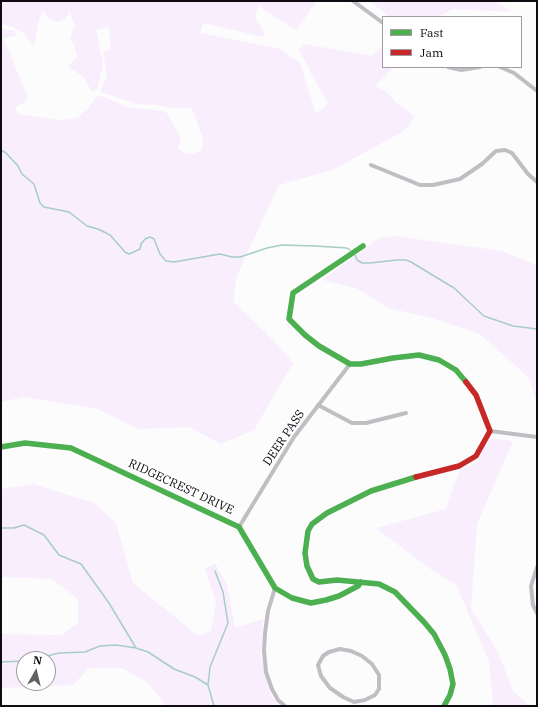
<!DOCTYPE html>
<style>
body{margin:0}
#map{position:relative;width:538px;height:707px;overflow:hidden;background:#fcfcfc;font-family:"IBM Plex Serif",serif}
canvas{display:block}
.frame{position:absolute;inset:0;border:2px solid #100a13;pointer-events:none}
.legend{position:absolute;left:382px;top:16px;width:140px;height:52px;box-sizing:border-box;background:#fff;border:1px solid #9f9da1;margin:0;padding:5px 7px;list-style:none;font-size:12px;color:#100a13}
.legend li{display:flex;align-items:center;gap:8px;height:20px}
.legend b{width:20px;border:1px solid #9f9da1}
.north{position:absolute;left:16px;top:651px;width:40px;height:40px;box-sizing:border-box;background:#fff;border:1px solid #9f9da1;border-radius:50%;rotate:8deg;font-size:11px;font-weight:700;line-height:16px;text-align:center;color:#100a13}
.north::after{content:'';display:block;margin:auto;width:14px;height:18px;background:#635f65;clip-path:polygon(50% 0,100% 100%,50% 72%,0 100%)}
</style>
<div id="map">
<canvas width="538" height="707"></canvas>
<div class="frame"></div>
<ul class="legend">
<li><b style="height:5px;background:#4caf50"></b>Fast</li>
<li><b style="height:5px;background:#c62828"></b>Jam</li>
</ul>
<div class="north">N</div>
</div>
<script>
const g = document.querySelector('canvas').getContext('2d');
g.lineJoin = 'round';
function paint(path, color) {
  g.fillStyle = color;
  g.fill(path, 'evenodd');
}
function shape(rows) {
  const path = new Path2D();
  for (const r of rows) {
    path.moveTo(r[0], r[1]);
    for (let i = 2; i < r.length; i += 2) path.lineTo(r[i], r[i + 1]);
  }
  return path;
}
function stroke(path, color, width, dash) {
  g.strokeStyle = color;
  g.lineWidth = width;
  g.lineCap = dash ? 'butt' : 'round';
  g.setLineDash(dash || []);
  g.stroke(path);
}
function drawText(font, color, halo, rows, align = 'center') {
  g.font = font + ' "IBM Plex Serif",serif';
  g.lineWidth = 3.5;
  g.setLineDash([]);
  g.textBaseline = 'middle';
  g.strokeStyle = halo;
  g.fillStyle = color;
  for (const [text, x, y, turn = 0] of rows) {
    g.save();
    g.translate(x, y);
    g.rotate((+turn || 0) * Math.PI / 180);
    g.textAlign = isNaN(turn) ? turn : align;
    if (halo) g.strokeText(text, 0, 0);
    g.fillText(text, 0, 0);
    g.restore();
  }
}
const green = shape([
 [1,1,317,1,296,30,264,10,259,4,256,14,256,21,261,26,264,34,263,37,203,23,200,33,280,49,300,63,316,114,328,104,299,50,305,44,371,56,383,46,383,67,394,67,375,86,387,92,395,102,409,112,414,117,404,131,332,170,279,185,237,275,233,301,277,344,293,363,254,430,221,444,189,427,138,429,98,409,24,397,1,402,1,29,13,30,16,35,4,39,28,98,25,102,15,107,18,114,60,120,77,118,88,109,96,97,102,96,127,107,164,111,167,113,181,139,178,148,183,153,194,154,202,150,203,139,192,108,172,108,157,105,138,104,100,92,107,76,103,52,109,49,111,43,108,27,96,30,103,64,97,90,92,92,83,76,68,67,77,57,74,45,70,39,73,30,76,25,72,20,70,12,65,19,58,22,49,19,43,10,39,19,34,46,22,32,10,26,1,24],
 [370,1,496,1,512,12,452,9,438,17,389,17],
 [394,236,502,251,537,265,537,404,529,378,480,334,432,318,388,308,356,288,322,280,379,238],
 [491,438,513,441,477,524,471,609,498,652,513,691,530,706,537,703,537,706,491,706,493,702,489,661,456,585,429,568,376,528,446,509,460,469,475,464],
 [33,484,94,503,116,523,133,583,198,636,211,631,216,602,205,569,215,563,227,585,235,628,263,619,261,657,271,695,279,706,166,706,147,682,122,668,89,668,73,685,1,688,1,634,61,635,78,623,78,599,52,579,1,577,1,489],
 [24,659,48,659,48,683,24,683]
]);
const stream = shape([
 [1,150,6,153,18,166,22,174,34,184,40,203,44,207,69,212,87,226,98,229,110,235,125,252,129,254,140,249,141,244,145,239,150,237,154,239,160,254,166,261,174,262,220,254,232,257,240,257,267,248,282,245,315,246,347,248,350,250],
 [355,255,357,260,362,263,370,263,397,260,406,260,411,262,454,288,484,316,513,326,537,329],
 [1,528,14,528,24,525,44,535,59,555,81,564,109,603,136,648,148,652,174,669,195,677,208,685],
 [35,659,59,653,85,652,100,646,116,645,136,648],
 [1,662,24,661],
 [214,706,208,685,210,667,228,623,223,592,215,571]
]);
const street = shape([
 [353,1,383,23],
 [448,67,461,70,480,67],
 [500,67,514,73,537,91],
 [371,165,420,185,433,185,460,179,482,164,496,151,505,150,512,153,528,174,537,182],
 [318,405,352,423,366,423,406,413],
 [490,431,537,437],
 [239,527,294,437,350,364],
 [537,567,531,586,533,605,537,613],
 [275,588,268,611,265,633,264,651,266,672,272,689,278,700,285,706],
 [340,649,351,651,362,656,372,664,379,675,379,689,375,695,365,700,354,702,343,697,330,688,321,676,318,665,323,656,329,652,340,649]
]);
const fast = shape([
 [363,246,293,293,289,319,305,335,319,346,350,364,361,364,393,358,419,355,439,360,456,370,466,382],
 [1,447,25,443,71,448,239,527,275,588,292,598,311,603,326,600,339,596,358,586,361,582],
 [416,477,371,491,327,513,312,524,308,531,305,553,307,566,313,579,319,582,337,580,379,584,395,592,424,622,434,634,445,655,450,669,453,684,450,695,444,706]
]);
const jam = shape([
 [416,477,459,466,476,456,490,431,476,395,466,382]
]);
const streetNames = [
 ["DEER PASS",284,438,-56],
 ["RIDGECREST DRIVE",181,487,25]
];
paint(green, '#f8eefd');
stroke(stream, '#a7cdc6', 1.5);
stroke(street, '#c0bec2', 4);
stroke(fast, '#4caf50', 5.5);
stroke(jam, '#c62828', 5.5);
drawText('12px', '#100a13', '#fff', streetNames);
</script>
